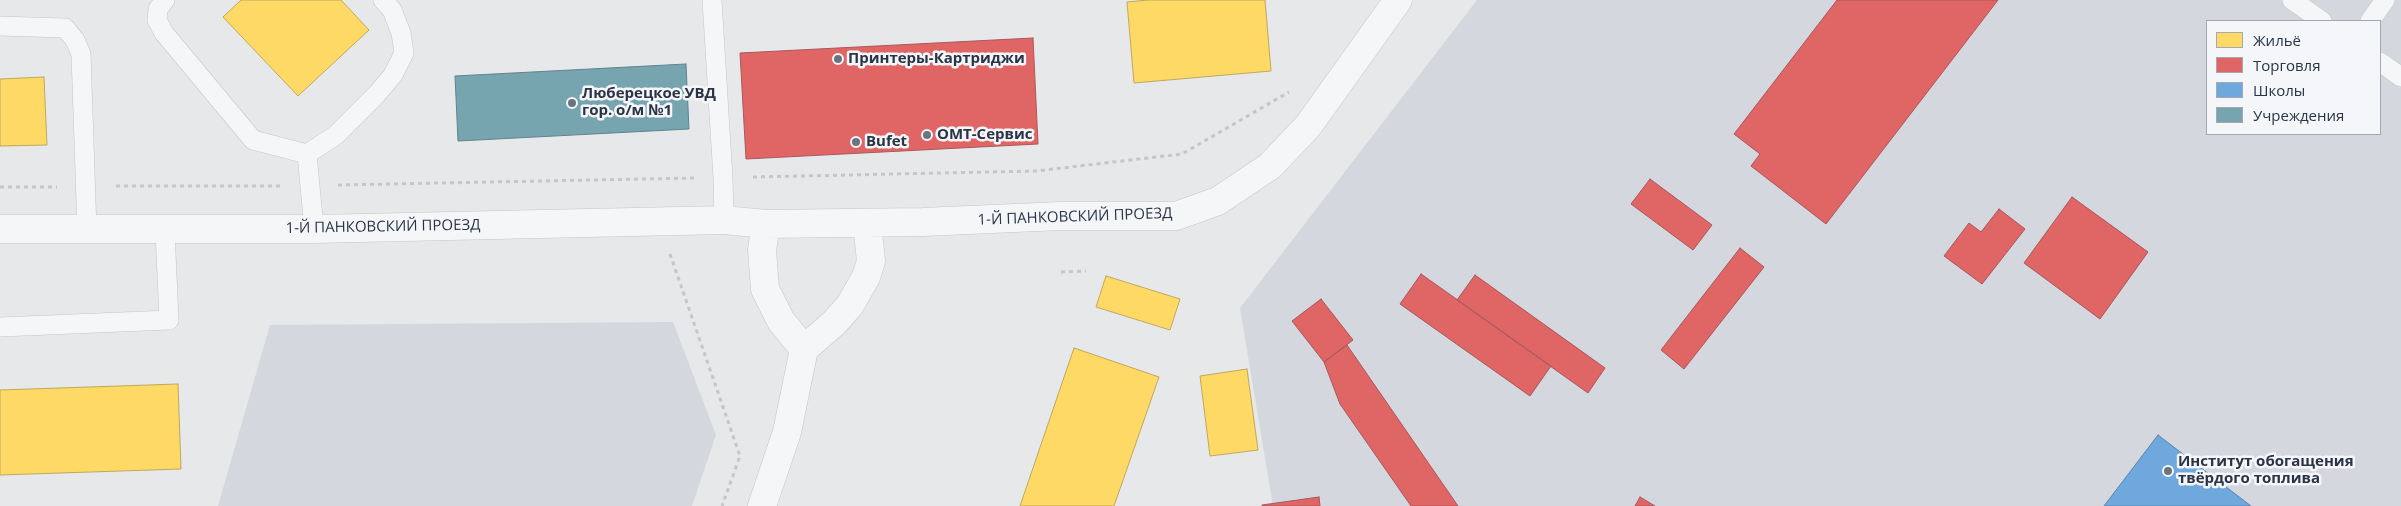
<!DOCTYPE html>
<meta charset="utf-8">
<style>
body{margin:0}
#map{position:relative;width:2401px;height:506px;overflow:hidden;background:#e6e8ea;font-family:"Open Sans",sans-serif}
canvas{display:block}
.legend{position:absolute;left:2206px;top:20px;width:175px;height:115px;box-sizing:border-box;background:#f4f6f9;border:1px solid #a4a8b1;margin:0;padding:6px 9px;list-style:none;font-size:15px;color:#2b3445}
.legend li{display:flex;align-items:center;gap:10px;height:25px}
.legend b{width:25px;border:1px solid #a4a8b1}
</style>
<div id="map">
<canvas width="2401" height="506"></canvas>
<ul class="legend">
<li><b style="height:14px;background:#ffd966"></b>Жильё</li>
<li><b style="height:14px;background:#e06666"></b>Торговля</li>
<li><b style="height:14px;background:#6fa8dc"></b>Школы</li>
<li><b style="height:14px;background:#76a5af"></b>Учреждения</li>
</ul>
</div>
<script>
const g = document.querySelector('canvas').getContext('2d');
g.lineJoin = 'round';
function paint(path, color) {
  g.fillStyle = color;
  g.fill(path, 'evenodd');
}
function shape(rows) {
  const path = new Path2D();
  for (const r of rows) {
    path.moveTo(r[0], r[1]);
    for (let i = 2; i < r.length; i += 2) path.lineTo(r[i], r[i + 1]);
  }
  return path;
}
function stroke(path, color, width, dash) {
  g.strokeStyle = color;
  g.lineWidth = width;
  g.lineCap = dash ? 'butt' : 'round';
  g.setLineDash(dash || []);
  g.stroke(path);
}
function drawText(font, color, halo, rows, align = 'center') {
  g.font = font + ' "Open Sans",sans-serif';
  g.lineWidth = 5;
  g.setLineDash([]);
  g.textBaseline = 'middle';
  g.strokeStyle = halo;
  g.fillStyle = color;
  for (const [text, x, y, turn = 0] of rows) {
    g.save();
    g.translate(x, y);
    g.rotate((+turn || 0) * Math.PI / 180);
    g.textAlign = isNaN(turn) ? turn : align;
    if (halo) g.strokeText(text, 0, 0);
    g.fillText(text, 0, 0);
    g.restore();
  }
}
const built = shape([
 [1477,0,2401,0,2401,506,1273,506,1240,308],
 [2207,21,2380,21,2380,134,2207,134],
 [673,322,716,435,692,506,218,506,270,325]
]);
const homes = shape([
 [241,0,341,0,369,30,298,96,223,17,241,0],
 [1148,0,1265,0,1271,71,1134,83,1127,2,1148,0],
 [44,77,47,145,0,146,0,79,44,77],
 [1106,276,1180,299,1170,330,1096,307,1106,276],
 [1074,348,1159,377,1114,506,1020,506,1074,348],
 [1247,369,1258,450,1210,456,1200,376,1247,369],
 [178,384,181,469,0,475,0,390,178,384]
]);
const shops = shape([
 [1837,0,1998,0,1826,224,1751,166,1760,154,1734,134,1837,0],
 [1033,38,1038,144,746,159,740,53,1033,38],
 [1650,179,1712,225,1693,250,1631,204,1650,179],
 [2072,197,2148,252,2100,319,2024,263,2072,197],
 [1999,209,2025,229,1982,284,1944,256,1969,223,1981,232,1999,209],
 [1740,248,1764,267,1684,369,1661,350,1740,248],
 [1421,274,1551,366,1530,396,1400,304,1421,274],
 [1475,275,1605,368,1588,393,1457,300,1475,275],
 [1321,299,1353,340,1324,362,1292,321,1321,299],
 [1347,345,1458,506,1411,506,1340,404,1324,362,1347,345],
 [1319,497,1320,506,1262,506,1262,505,1319,497],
 [1640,497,1655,506,1635,506,1640,497]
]);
const schools = shape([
 [2158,435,2251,506,2104,506,2158,435]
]);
const public = shape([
 [686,64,689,129,458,141,455,76,686,64]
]);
const path = shape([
 [753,177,1036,171,1182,154,1289,92],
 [338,185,694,178],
 [116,186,282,186],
 [0,187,57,187],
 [670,254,740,456,722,506],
 [1061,272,1086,271]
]);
const service = shape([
 [165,0,158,9,157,20,164,33,253,140,307,154,336,135,377,94,393,75,404,53,401,33,392,10,383,0],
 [712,0,723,178,724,220],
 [2292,0,2322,21],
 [2370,21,2385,0],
 [0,26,65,28,75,40,81,54,87,231],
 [2380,62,2401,77],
 [307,154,314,229],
 [0,327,169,320,165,231]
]);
const tertiary = shape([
 [766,224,762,250,765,289,781,321,804,349],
 [0,229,314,229,724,220,766,224,923,222,1061,216,1176,216,1218,201,1270,166,1308,126,1398,0],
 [804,349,834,323,850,305,866,277,871,261,867,223],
 [762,506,787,432,804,349]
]);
const markers = [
 [838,59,5,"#6c737f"],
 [572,103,5,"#6c737f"],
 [927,135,5,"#6c737f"],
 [856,142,5,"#6c737f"],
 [2168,471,5,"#6c737f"]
];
const poiNames = [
 ["Принтеры-Картриджи",848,59],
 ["Люберецкое УВД",582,94],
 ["гор. о/м №1",582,111],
 ["ОМТ-Сервис",937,135],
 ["Bufet",866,142],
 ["Институт обогащения",2178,462],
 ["твёрдого топлива",2178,479]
];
const streetNames = [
 ["1-Й ПАНКОВСКИЙ ПРОЕЗД",1075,217,-2],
 ["1-Й ПАНКОВСКИЙ ПРОЕЗД",383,227,-1]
];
paint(built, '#d4d7dd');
paint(homes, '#ffd966');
stroke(homes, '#bfa85c', 1);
paint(shops, '#e06666');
stroke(shops, '#aa575c', 1);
paint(schools, '#6fa8dc');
stroke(schools, '#5b85af', 1);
paint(public, '#76a5af');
stroke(public, '#60838f', 1);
stroke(service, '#c4c6c8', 20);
stroke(tertiary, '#c4c6c8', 29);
stroke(path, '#c5c6ca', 3, [4, 4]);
stroke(service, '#f5f6f7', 19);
stroke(tertiary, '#f5f6f7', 28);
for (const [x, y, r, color] of markers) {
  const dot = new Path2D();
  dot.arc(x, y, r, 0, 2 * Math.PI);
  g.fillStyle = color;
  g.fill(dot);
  stroke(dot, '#f4f6f9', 2);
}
drawText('bold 15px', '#2b3445', '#f4f6f9', poiNames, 'left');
drawText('15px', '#2b3445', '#f4f6f9', streetNames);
</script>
